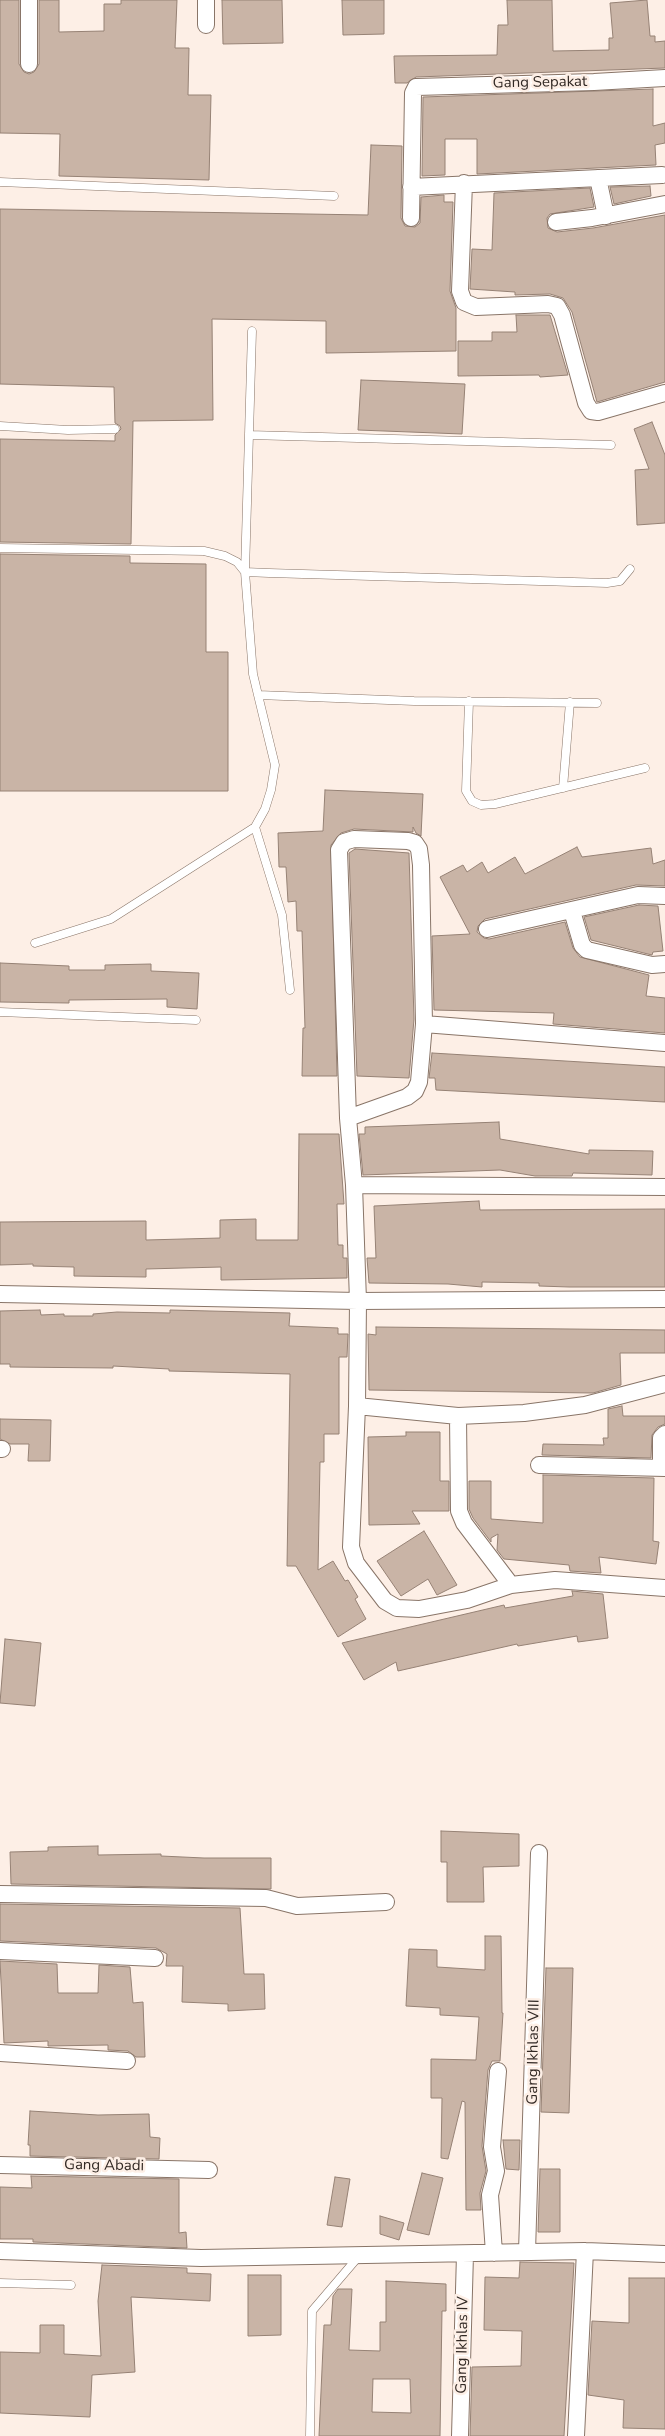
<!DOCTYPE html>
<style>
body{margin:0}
canvas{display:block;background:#fdefe6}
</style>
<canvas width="665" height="2436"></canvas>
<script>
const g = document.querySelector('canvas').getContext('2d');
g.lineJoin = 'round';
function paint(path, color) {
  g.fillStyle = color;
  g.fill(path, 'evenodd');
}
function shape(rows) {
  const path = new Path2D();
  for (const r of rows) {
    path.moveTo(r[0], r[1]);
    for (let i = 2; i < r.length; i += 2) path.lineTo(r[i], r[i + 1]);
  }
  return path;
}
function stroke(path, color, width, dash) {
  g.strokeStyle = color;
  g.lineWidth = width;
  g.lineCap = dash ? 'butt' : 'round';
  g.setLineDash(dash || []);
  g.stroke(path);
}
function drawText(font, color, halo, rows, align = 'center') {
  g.font = font + ' "Nunito Sans",sans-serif';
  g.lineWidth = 5;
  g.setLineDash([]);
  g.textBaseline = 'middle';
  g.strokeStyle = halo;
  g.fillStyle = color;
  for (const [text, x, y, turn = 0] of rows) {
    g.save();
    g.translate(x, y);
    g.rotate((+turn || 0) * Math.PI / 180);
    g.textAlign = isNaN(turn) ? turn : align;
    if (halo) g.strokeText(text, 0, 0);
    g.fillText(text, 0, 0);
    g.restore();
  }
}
const building = shape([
 [0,0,19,0,19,64,24,72,29,74,34,72,39,64,39,0,59,0,59,32,104,31,104,4,121,4,121,0,177,0,175,48,189,48,188,95,211,95,209,180,59,176,60,134,0,133,0,0],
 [222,0,282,0,283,43,223,44,222,0],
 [342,0,384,0,384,34,343,35,342,0],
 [507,0,552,0,553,51,609,50,609,38,613,38,610,3,647,0,650,36,655,36,655,42,665,41,665,68,416,77,407,83,395,83,394,56,497,55,498,25,508,25,507,0],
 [653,89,653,126,665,123,665,143,655,145,656,165,477,174,477,139,445,139,445,175,422,176,423,97,653,89],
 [371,145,402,146,401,218,405,226,415,227,420,223,421,197,444,195,444,202,453,202,450,291,456,308,456,351,326,353,326,321,212,319,213,420,133,421,131,544,0,542,0,439,115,441,115,435,121,429,120,426,115,423,114,387,0,384,0,209,368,215,371,145],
 [650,186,651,196,614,204,610,187,650,186],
 [590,188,594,207,550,214,547,218,548,228,557,232,593,228,665,215,665,382,597,402,572,312,563,298,550,294,515,295,515,292,470,289,472,249,492,250,494,193,590,188],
 [516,315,550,315,568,375,540,377,539,375,458,376,458,341,492,341,492,332,517,332,516,315],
 [361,380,465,384,462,434,358,430,361,380],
 [652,422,665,455,665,523,637,525,635,470,649,469,634,429,652,422],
 [0,554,130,556,130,563,206,564,206,652,228,652,228,791,0,791,0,554],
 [325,790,423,794,421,836,416,833,413,827,413,832,354,829,341,833,331,845,337,1076,302,1076,303,1028,305,1028,302,931,297,931,296,901,288,902,286,867,279,867,278,833,323,831,325,790],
 [577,847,582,857,651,848,653,864,665,860,665,886,636,885,485,919,478,926,477,932,484,938,489,939,565,922,573,948,580,957,649,975,646,996,665,998,665,1033,553,1024,554,1013,434,1010,432,936,470,934,440,877,463,865,467,872,482,862,488,873,515,857,525,874,577,847],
 [355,849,409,853,414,1019,409,1078,357,1076,349,853,355,849],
 [639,905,658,906,663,951,653,952,652,955,591,940,584,917,639,905],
 [0,963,69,966,69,970,105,970,105,965,151,964,151,971,199,973,197,1009,167,1007,167,999,69,1000,69,1003,0,1002,0,963],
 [432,1053,665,1067,665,1102,436,1090,435,1078,429,1078,432,1053],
 [499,1122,500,1139,589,1154,589,1150,653,1151,652,1175,573,1173,572,1176,535,1176,500,1170,363,1175,359,1134,365,1134,365,1127,499,1122],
 [299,1134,339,1134,344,1204,337,1204,338,1245,343,1245,343,1258,347,1258,347,1278,221,1280,221,1267,146,1269,146,1277,74,1276,74,1267,33,1266,33,1264,0,1265,0,1222,146,1221,146,1240,220,1238,220,1220,256,1219,256,1240,298,1240,299,1134],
 [479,1201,480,1210,665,1209,665,1287,569,1287,539,1286,539,1283,482,1282,482,1287,448,1284,369,1283,367,1258,376,1258,374,1206,479,1201],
 [40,1310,41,1315,64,1314,64,1316,93,1316,93,1314,117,1312,170,1313,170,1310,290,1313,289,1326,338,1328,338,1334,348,1334,347,1357,339,1357,339,1434,324,1434,324,1462,320,1462,318,1570,333,1561,345,1581,348,1580,358,1597,355,1599,366,1619,338,1637,296,1566,287,1566,290,1374,169,1371,169,1369,113,1366,113,1368,10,1367,10,1364,0,1364,0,1311,40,1310],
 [376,1327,665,1330,665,1353,620,1353,621,1385,593,1393,369,1390,368,1334,376,1335,376,1327],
 [622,1406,623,1416,665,1416,665,1424,658,1427,652,1435,651,1458,542,1455,543,1444,604,1445,603,1438,608,1438,608,1409,622,1406],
 [0,1419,51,1420,50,1461,28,1461,29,1444,10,1444,0,1439,0,1419],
 [406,1432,440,1432,440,1481,449,1481,449,1511,412,1511,420,1524,369,1525,368,1437,406,1436,406,1432],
 [543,1475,654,1478,653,1541,659,1542,656,1564,599,1557,601,1573,570,1571,569,1565,504,1559,497,1550,498,1534,491,1538,491,1542,473,1518,469,1509,469,1481,491,1481,491,1519,543,1523,543,1475],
 [424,1531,457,1585,437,1595,428,1579,401,1596,377,1561,424,1531],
 [572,1591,603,1594,608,1638,578,1642,577,1636,518,1646,517,1644,398,1671,396,1662,364,1680,342,1643,504,1605,505,1608,573,1596,572,1591],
 [5,1639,41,1643,35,1706,0,1703,5,1639],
 [441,1831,519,1834,519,1866,483,1867,484,1902,447,1902,447,1862,441,1862,441,1831],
 [98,1846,98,1855,161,1854,161,1856,204,1858,271,1858,271,1889,11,1884,10,1852,48,1851,48,1847,98,1846],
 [0,1904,240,1908,244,1974,264,1974,265,2009,228,2011,228,2004,182,2002,183,1966,166,1966,167,1954,156,1948,0,1941,0,1904],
 [485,1936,501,1936,502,2013,503,2013,500,2061,492,2061,488,2070,482,2146,486,2171,480,2193,481,2210,466,2210,465,2102,462,2101,448,2159,441,2158,442,2098,431,2098,431,2059,476,2060,479,2017,440,2015,440,2008,406,2006,409,1949,437,1950,437,1967,485,1970,485,1936],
 [0,1961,57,1964,58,1993,98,1993,99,1965,130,1967,133,2003,143,2002,145,2057,136,2057,128,2051,108,2050,108,2045,48,2046,48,2041,4,2043,0,1961],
 [546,1968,573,1968,569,2113,541,2112,546,1968],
 [30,2111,98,2115,149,2114,150,2137,160,2138,159,2159,30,2156,30,2145,28,2145,30,2111],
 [503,2140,520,2140,519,2170,506,2169,503,2140],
 [540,2169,560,2169,560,2232,538,2232,540,2169],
 [422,2173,443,2178,429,2235,407,2230,422,2173],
 [31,2176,179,2179,179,2233,186,2232,187,2248,33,2242,33,2239,0,2239,0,2187,32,2188,31,2176],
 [335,2177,350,2179,342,2227,327,2225,335,2177],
 [380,2216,404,2223,399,2240,380,2234,380,2216],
 [520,2262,574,2263,564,2436,470,2436,472,2367,521,2366,522,2331,484,2330,485,2277,519,2278,520,2262],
 [102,2265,187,2268,187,2273,211,2274,210,2301,131,2297,135,2372,92,2375,90,2417,0,2413,0,2352,40,2353,40,2325,64,2325,64,2354,101,2356,98,2301,102,2265],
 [248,2275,281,2275,281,2335,248,2336,248,2275],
 [629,2278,665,2278,665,2429,623,2428,624,2400,588,2395,592,2321,629,2323,629,2278],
 [386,2281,446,2284,446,2311,442,2311,440,2436,319,2436,324,2325,331,2325,333,2296,338,2289,352,2289,349,2350,380,2351,380,2322,386,2322,386,2281],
 [373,2379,410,2379,411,2413,372,2412,373,2379]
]);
const service = shape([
 [0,182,334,196],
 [252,331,245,572,253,674,258,695,414,701,597,703],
 [0,426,68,430,115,429],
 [249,435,611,445],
 [0,548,204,551,225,556,237,562,245,572,269,573,607,583,620,581,630,569],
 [469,701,466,791,472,801,481,805,495,804,645,768],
 [563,788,570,702],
 [255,827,282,915,290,990],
 [35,943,111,919,255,827,265,809,271,790,275,765,258,695],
 [0,1012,196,1020],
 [0,2283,71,2285],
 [310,2436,312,2311,359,2256]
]);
const minor = shape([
 [206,25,206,0],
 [29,64,29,0],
 [598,178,606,216],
 [464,183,460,291,464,302,476,307,548,304,557,306,562,315,586,403,591,411,598,412,665,393],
 [411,187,662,175],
 [411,218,413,93,416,87,594,82,665,78],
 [556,222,592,218,665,204],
 [572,911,582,945,587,950,652,965,665,964],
 [487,929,638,895,665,896],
 [424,1024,665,1043],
 [348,1118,407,1097,415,1091,419,1082,424,1024,421,865,419,849,415,843,408,841,354,839,344,842,339,850,348,1118,354,1185,358,1301,357,1406,458,1416,524,1413,585,1405,665,1384],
 [354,1185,665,1187],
 [0,1294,358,1301,665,1299],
 [357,1406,351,1547,356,1563,385,1601,397,1608,419,1609,467,1600,511,1585],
 [458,1416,459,1511,464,1523,511,1585,555,1580,665,1588],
 [0,1449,2,1449],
 [539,1465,665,1468],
 [661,1467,661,1438,665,1434],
 [0,1894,266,1898,297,1906,386,1902],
 [0,1951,155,1958],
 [0,2053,127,2061],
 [0,2165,209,2170],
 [0,2251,201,2258,585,2251,665,2254],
 [527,2252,539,1853],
 [494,2253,490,2195,496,2171,492,2147,498,2071],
 [460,2436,465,2254],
 [576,2436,585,2251]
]);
const streetNames = [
 ["Gang Sepakat",540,83,-1],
 ["Gang Ikhlas VIII",534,2052,-89],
 ["Gang Abadi",104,2166,1],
 ["Gang Ikhlas IV",463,2345,-89]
];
paint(building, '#c9b4a6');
stroke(building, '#968275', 1);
stroke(service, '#897568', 9);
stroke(minor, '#897568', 18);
stroke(service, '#fff', 8);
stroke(minor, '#fff', 16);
drawText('15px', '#322924', '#fdefe6', streetNames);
</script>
